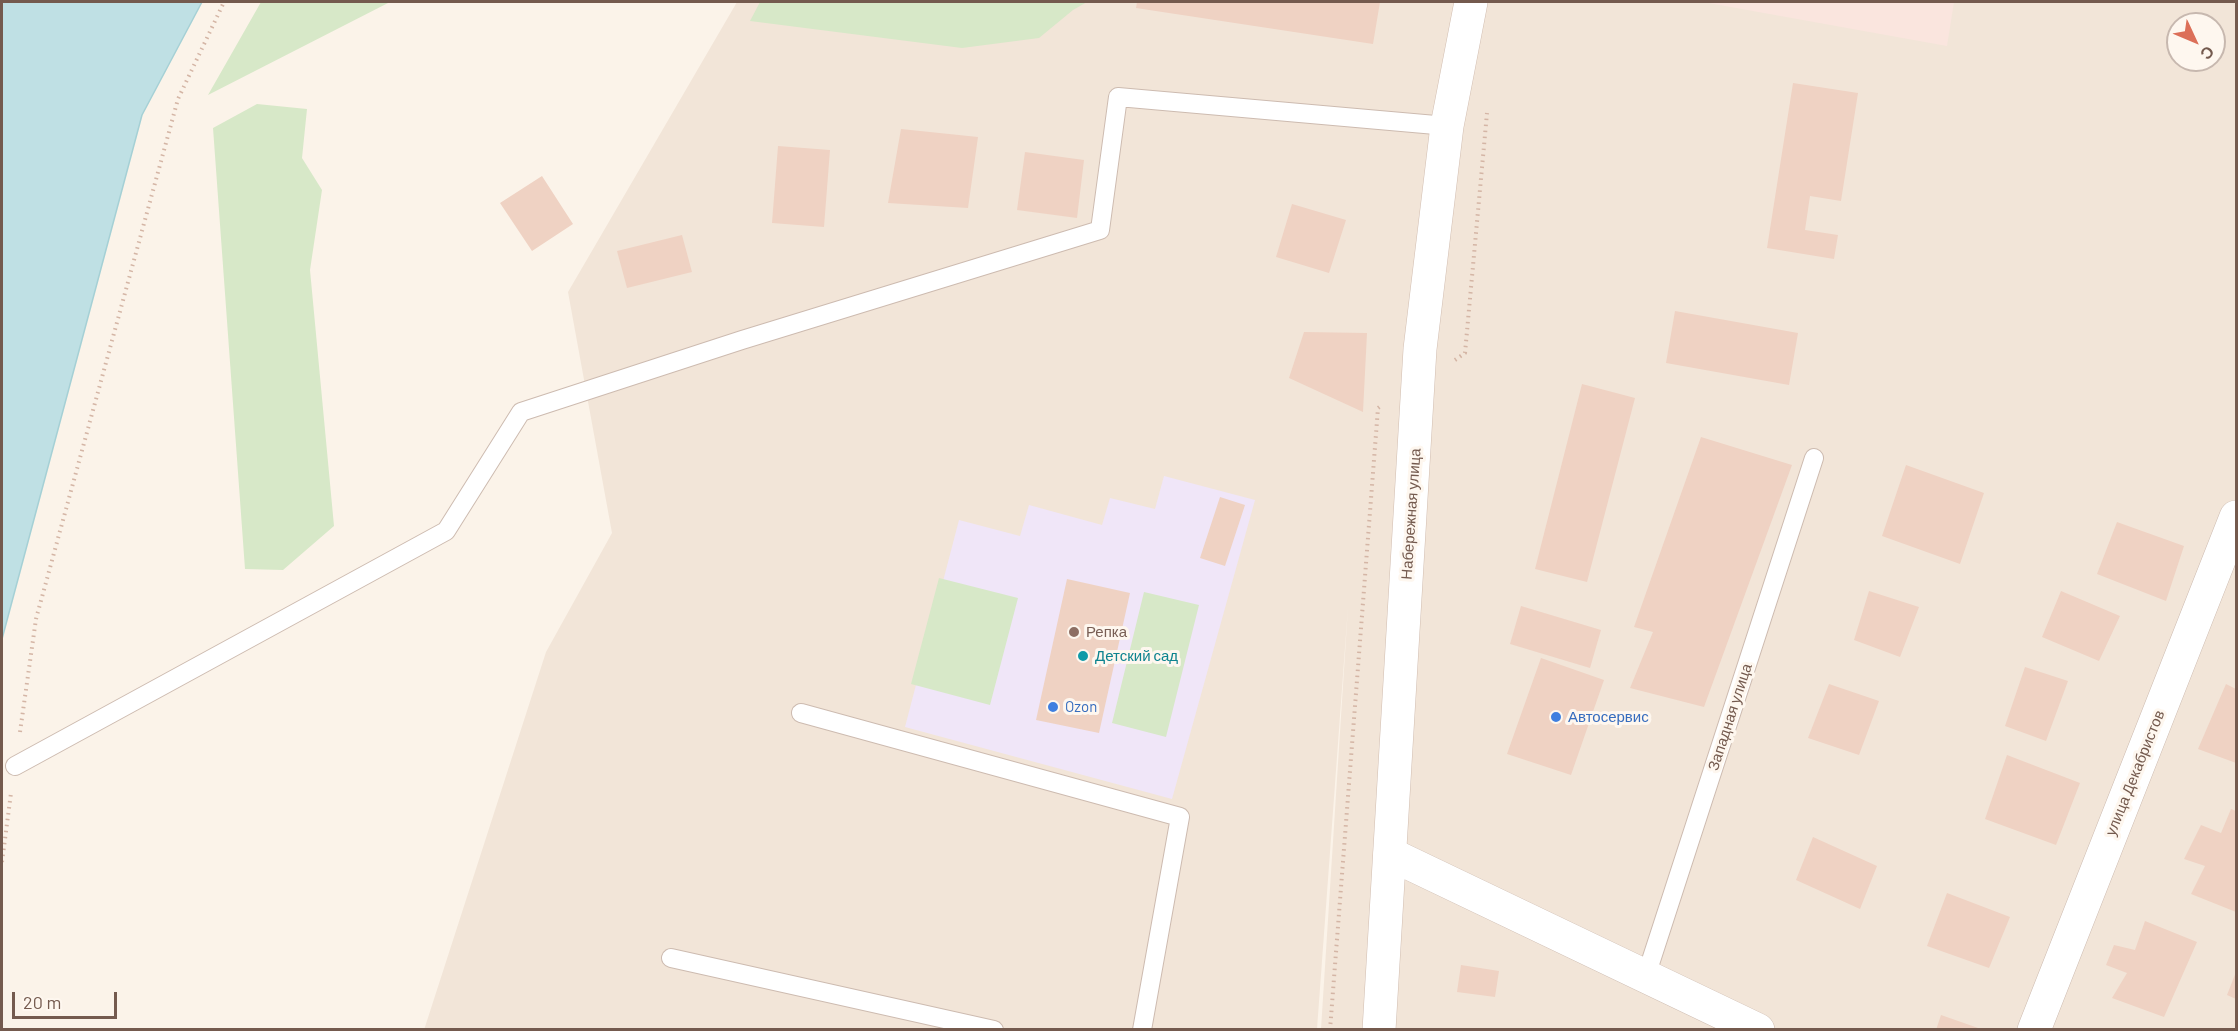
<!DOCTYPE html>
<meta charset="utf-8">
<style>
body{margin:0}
#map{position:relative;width:2238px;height:1031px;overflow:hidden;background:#fbf3e9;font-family:Barlow,sans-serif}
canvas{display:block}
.frame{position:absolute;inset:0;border:3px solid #745a4e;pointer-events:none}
.north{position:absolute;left:2166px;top:12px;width:60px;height:60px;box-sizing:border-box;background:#fef7ef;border:2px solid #c7b8af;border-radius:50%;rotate:134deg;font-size:16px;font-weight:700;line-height:24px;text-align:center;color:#745a4e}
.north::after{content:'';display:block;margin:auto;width:21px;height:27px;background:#dc6f58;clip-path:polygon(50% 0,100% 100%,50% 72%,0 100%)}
.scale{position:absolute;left:12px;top:992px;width:105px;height:27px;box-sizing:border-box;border:3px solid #745a4e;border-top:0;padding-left:8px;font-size:18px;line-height:21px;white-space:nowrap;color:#745a4e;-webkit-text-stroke:4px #fef7ef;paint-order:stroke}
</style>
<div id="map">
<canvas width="2238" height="1031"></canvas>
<div class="frame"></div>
<div class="north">С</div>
<div class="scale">20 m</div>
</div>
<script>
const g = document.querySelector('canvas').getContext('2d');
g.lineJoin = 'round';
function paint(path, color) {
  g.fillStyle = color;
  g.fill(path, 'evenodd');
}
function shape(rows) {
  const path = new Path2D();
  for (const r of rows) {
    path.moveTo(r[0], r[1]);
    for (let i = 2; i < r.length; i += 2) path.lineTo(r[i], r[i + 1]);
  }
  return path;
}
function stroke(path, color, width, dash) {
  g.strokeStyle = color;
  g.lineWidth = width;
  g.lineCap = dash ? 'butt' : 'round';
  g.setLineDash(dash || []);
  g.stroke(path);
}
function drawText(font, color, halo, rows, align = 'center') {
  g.font = font + ' Barlow,sans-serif';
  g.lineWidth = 6;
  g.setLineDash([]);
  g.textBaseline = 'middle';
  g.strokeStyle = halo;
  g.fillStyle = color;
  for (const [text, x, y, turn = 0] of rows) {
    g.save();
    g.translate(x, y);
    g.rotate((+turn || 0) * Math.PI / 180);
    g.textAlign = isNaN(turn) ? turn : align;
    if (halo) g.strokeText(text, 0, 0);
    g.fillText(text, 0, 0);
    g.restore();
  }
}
const residential = shape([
 [737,2,2236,2,2236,1029,1321,1029,1348,607,1317,1029,424,1030,546,652,612,533,568,292],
 [2178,24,2214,24,2214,60,2178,60]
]);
const commercial = shape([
 [1703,2,1954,2,1947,46]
]);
const education = shape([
 [1164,476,1255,500,1172,799,905,727,959,520,1020,536,1029,505,1102,525,1110,498,1155,509]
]);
const green = shape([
 [261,2,390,2,208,95],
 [760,2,1087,2,1073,10,1039,38,962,48,750,21],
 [257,104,307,109,302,158,322,190,310,270,334,526,283,570,245,569,213,128],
 [939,578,1018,598,990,705,911,684],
 [1144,592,1199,605,1166,737,1112,723]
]);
const water = shape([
 [2,2,202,2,142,115,2,639,2,2]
]);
const building = shape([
 [1137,2,1380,2,1373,44,1136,8],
 [1793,83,1858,93,1841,201,1810,196,1805,230,1838,235,1834,259,1767,248],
 [901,129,978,137,968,208,888,203],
 [778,146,830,150,824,227,772,223],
 [1025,152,1084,160,1077,218,1017,210],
 [542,176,573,224,532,251,500,203],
 [1292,204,1346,220,1329,273,1276,257],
 [682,235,692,272,627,288,617,251],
 [1675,311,1798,333,1789,385,1666,363],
 [1304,332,1367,333,1363,412,1289,378],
 [1582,384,1635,398,1587,582,1535,569],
 [1701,437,1792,465,1704,707,1630,688,1653,632,1634,627],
 [1906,465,1984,493,1960,564,1882,536],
 [1220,497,1245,505,1225,566,1200,558],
 [2117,522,2184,546,2166,601,2097,574],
 [1067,579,1130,593,1099,733,1036,720],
 [1869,591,1919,607,1900,657,1854,640],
 [2061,591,2120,616,2099,661,2042,637],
 [1521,606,1601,630,1590,668,1510,644],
 [1541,658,1604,680,1571,775,1507,754],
 [2025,667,2068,681,2046,741,2005,726],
 [1829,684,1879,701,1859,755,1808,738],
 [2226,684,2236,689,2236,763,2198,749],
 [2007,755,2080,783,2056,845,1985,819],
 [2231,809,2236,811,2236,912,2191,894,2205,866,2184,859,2201,825,2221,833],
 [1813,837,1877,866,1860,909,1796,880],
 [1947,893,2010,917,1989,968,1927,946],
 [2145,921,2197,942,2164,1017,2112,998,2127,973,2106,965,2114,945,2135,950],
 [1461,965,1499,971,1495,997,1457,992],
 [2236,972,2236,999,2227,995],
 [1941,1015,1981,1029,1981,1030,1936,1030]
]);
const path = shape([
 [1455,360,1465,353,1487,113],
 [20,732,36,619,178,99,224,2],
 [2,862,11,793],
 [1330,1030,1378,408,1382,405]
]);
const lane = shape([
 [801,713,1180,817,1142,1030],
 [15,766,446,531,521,412,742,340,1100,230,1118,97,1447,126,1448,118],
 [671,958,994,1030],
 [1646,976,1814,458]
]);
const street = shape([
 [1390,854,1758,1030],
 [2034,1030,2236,517]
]);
const secondary = shape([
 [1379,1030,1420,349,1447,126,1471,2]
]);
const markers = [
 [1074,632,6,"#8d6e63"],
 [1083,656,6,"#0f9aa8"],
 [1053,707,6,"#3f7fe0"],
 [1556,717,6,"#3f7fe0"]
];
const streetNames = [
 ["Набережная улица",1411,514,-86],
 ["Западная улица",1730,717,-72],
 ["улица Декабристов",2135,773,-68]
];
const educationNames = [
 ["Репка",1086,632]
];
const cultureNames = [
 ["Детский сад",1095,656]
];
const shopNames = [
 ["Ozon",1065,707],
 ["Автосервис",1568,717]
];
paint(residential, '#f2e5d8');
paint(commercial, '#fae5de');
paint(education, '#f0e6f8');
paint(green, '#d7e8c8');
paint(water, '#bfe0e4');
stroke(water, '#a5d0d5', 1.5);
paint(building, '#efd2c3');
stroke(lane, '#cdbbb0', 20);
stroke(street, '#cdbbb0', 34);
stroke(secondary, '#d1bdb0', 34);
stroke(path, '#d4b5a5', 4, [1.5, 4.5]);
stroke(lane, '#fff', 18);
stroke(street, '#fff', 33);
stroke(secondary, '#fff', 33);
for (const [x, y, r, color] of markers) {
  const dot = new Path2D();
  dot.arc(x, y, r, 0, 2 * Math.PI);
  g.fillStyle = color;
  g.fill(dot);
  stroke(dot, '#fef7ef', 2);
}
drawText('15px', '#745a4e', '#fef7ef', streetNames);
drawText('15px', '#785e54', '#fef7ef', educationNames, 'left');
drawText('15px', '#0d838f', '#fef7ef', cultureNames, 'left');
drawText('15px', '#366cbe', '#fef7ef', shopNames, 'left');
</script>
